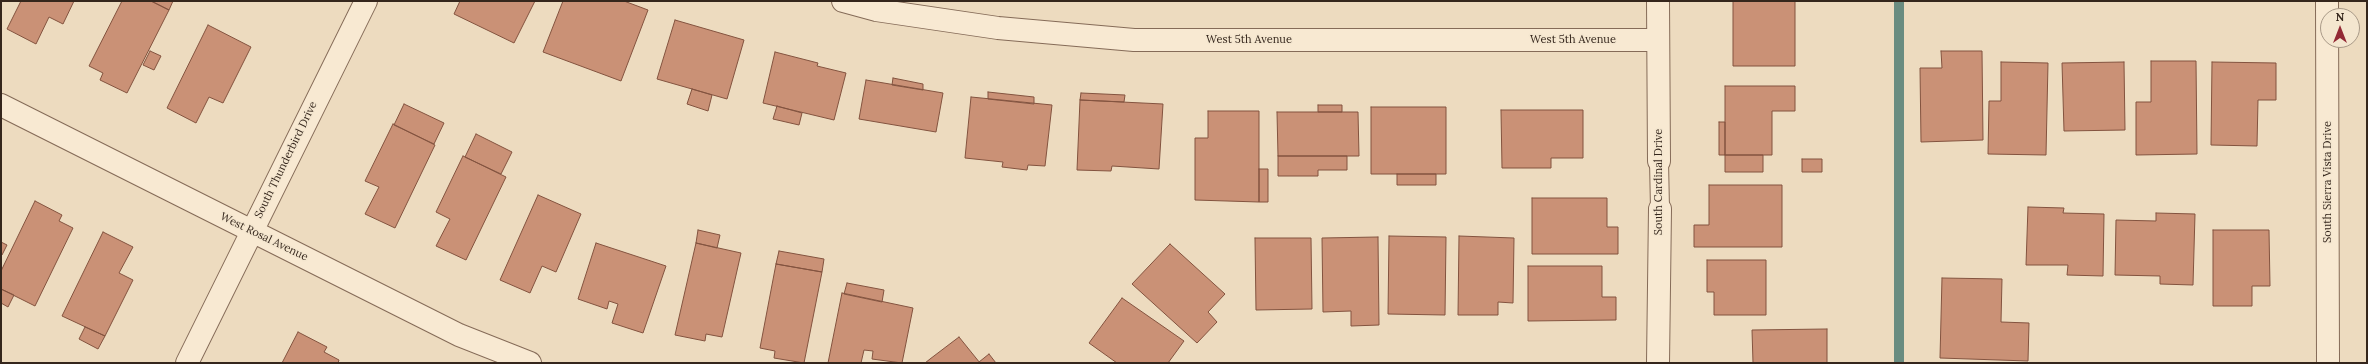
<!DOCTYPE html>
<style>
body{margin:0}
#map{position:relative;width:2368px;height:364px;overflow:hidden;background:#eddbbf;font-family:Lora,serif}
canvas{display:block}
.frame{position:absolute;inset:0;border:2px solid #35261c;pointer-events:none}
.north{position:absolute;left:2320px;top:8px;width:40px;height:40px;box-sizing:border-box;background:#f4e6cf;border:1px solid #a89987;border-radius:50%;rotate:0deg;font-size:11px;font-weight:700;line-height:16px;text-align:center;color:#35261c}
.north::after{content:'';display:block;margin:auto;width:14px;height:18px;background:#932935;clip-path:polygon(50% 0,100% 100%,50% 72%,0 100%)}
</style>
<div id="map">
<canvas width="2368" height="364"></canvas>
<div class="frame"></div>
<div class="north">N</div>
</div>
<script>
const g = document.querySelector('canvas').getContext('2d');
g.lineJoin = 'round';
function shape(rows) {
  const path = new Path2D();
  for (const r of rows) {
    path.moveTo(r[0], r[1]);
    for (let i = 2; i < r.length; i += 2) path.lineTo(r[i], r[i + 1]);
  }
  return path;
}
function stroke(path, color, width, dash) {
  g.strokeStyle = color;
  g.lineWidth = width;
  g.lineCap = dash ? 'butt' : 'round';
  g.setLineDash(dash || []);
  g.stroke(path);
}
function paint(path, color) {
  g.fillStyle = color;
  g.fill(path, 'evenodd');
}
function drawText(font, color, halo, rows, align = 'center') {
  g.font = font + ' Lora,serif';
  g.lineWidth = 3;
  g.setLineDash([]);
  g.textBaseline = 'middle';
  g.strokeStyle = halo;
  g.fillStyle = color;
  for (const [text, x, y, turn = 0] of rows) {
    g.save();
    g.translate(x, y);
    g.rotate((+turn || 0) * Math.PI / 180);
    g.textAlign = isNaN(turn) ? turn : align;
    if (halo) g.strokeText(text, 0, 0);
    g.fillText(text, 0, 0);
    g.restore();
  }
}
const stream = shape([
 [1899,1,1899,363]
]);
const building = shape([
 [21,1,74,1,63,24,49,17,36,44,7,29,21,1],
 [122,1,151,1,169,10,127,93,100,80,103,73,89,66,122,1],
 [151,1,173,1,169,10,151,1],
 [460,1,535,1,514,43,454,14,460,1],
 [563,1,624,1,648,10,621,81,543,52,563,1],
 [1733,1,1795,1,1795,66,1733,66,1733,1],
 [675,20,744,40,727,99,657,79,675,20],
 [208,25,251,47,223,103,209,97,196,123,167,108,208,25],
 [150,51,161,56,154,70,143,65,150,51],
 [1941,51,1982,51,1983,140,1921,142,1920,68,1942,68,1941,51],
 [775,52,818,63,817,66,846,73,834,120,763,103,775,52],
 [2151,61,2196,61,2197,154,2136,155,2136,102,2151,102,2151,61],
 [2001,62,2048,63,2046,155,1988,154,1989,101,2001,101,2001,62],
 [2124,62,2125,130,2064,131,2062,63,2124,62],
 [2212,62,2276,63,2276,100,2258,100,2257,146,2211,145,2212,62],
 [893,78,923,84,923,90,892,85,893,78],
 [866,80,943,93,936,132,859,119,866,80],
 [1725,86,1795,86,1795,111,1772,111,1772,155,1725,155,1725,86],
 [692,89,712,95,708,111,687,104,692,89],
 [988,92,1034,97,1034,104,988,99,988,92],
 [1081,93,1125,95,1124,102,1080,100,1081,93],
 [971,97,1052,105,1045,166,1028,165,1027,170,1002,167,1003,162,965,158,971,97],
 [1080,100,1163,104,1159,169,1112,166,1111,171,1077,170,1080,100],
 [404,104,444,123,434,144,394,125,404,104],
 [1318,105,1342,105,1342,112,1318,112,1318,105],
 [777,106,802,113,799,125,773,119,777,106],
 [1371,107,1446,107,1446,174,1371,174,1371,107],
 [1501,110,1583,110,1583,158,1551,158,1551,168,1502,168,1501,110],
 [1208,111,1259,111,1259,202,1195,200,1195,138,1208,138,1208,111],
 [1277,112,1358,112,1359,156,1278,156,1277,112],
 [1719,122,1725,122,1725,155,1719,155,1719,122],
 [393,124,435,145,395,228,365,214,379,187,365,181,393,124],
 [476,134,512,152,501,174,465,157,476,134],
 [1725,155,1763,155,1763,172,1725,172,1725,155],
 [463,156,506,177,466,260,436,246,450,219,436,212,463,156],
 [1278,156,1347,156,1347,170,1318,170,1318,176,1278,176,1278,156],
 [1802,159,1822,159,1822,172,1802,172,1802,159],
 [1259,169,1268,169,1268,202,1259,202,1259,169],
 [1397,174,1436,174,1436,185,1397,185,1397,174],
 [1709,185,1782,185,1782,247,1694,247,1694,225,1709,225,1709,185],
 [538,195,581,214,556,272,542,266,530,293,500,280,538,195],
 [1532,198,1607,198,1607,227,1618,227,1618,254,1532,254,1532,198],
 [35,201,62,215,59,221,73,228,35,306,1,289,1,271,35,201],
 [2028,207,2064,208,2063,213,2104,214,2103,276,2067,275,2068,265,2026,265,2028,207],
 [2156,213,2195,214,2193,285,2160,284,2160,276,2115,275,2116,220,2156,221,2156,213],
 [698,230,720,235,717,248,696,243,698,230],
 [2213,230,2269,230,2270,286,2252,286,2252,306,2213,306,2213,230],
 [103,232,133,247,119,273,133,280,105,336,62,316,103,232],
 [1389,236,1446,237,1445,315,1388,314,1389,236],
 [1459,236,1514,238,1513,303,1498,302,1498,315,1458,315,1459,236],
 [1378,237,1379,325,1351,326,1351,311,1323,312,1322,238,1378,237],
 [1255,238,1311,238,1312,309,1256,310,1255,238],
 [1,242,7,245,2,255,1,254,1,242],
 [596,243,666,266,643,333,612,323,618,304,609,301,607,309,578,299,596,243],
 [696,243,741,253,722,337,706,334,705,341,675,335,696,243],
 [1170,244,1225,294,1208,312,1217,322,1197,343,1132,284,1170,244],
 [779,251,824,259,822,272,776,264,779,251],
 [1707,260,1766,260,1766,315,1714,315,1714,292,1707,292,1707,260],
 [776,264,822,272,804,363,774,358,775,351,760,348,776,264],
 [1528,266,1602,266,1602,297,1616,297,1616,320,1528,321,1528,266],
 [1942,278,2002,279,2001,322,2029,323,2028,361,1940,358,1942,278],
 [847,283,884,290,882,302,844,294,847,283],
 [1,289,14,295,8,307,1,303,1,289],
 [842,293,913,308,902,363,872,359,873,351,864,350,861,363,828,363,842,293],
 [1122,298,1184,341,1168,363,1117,363,1089,343,1122,298],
 [85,327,105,336,98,349,79,339,85,327],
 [1827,329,1827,363,1753,363,1752,330,1827,329],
 [298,332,327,347,324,352,339,360,338,363,282,363,298,332],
 [959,337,980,363,925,363,930,359,959,337],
 [989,354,996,363,980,363,979,362,989,354]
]);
const lane = shape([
 [1659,161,1660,209]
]);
const street = shape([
 [843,1,876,10,998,28,1134,40,1658,40],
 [1658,1,1659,161],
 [2327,1,2328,363],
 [1,105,459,335,530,363],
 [187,363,366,1],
 [1658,363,1660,209]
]);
const streetNames = [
 ["West 5th Avenue",1249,40],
 ["West 5th Avenue",1573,40],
 ["South Thunderbird Drive",286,160,-64],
 ["South Cardinal Drive",1659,182,-90],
 ["South Sierra Vista Drive",2328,182,-90],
 ["West Rosal Avenue",264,237,26]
];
stroke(stream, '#6a8c80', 10);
paint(building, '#ca9176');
stroke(building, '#83533f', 1);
stroke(lane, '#856b58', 20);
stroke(street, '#856b58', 24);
stroke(lane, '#f8e9d2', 18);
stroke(street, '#f8e9d2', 22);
drawText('11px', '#35261c', '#f4e6cf', streetNames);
</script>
